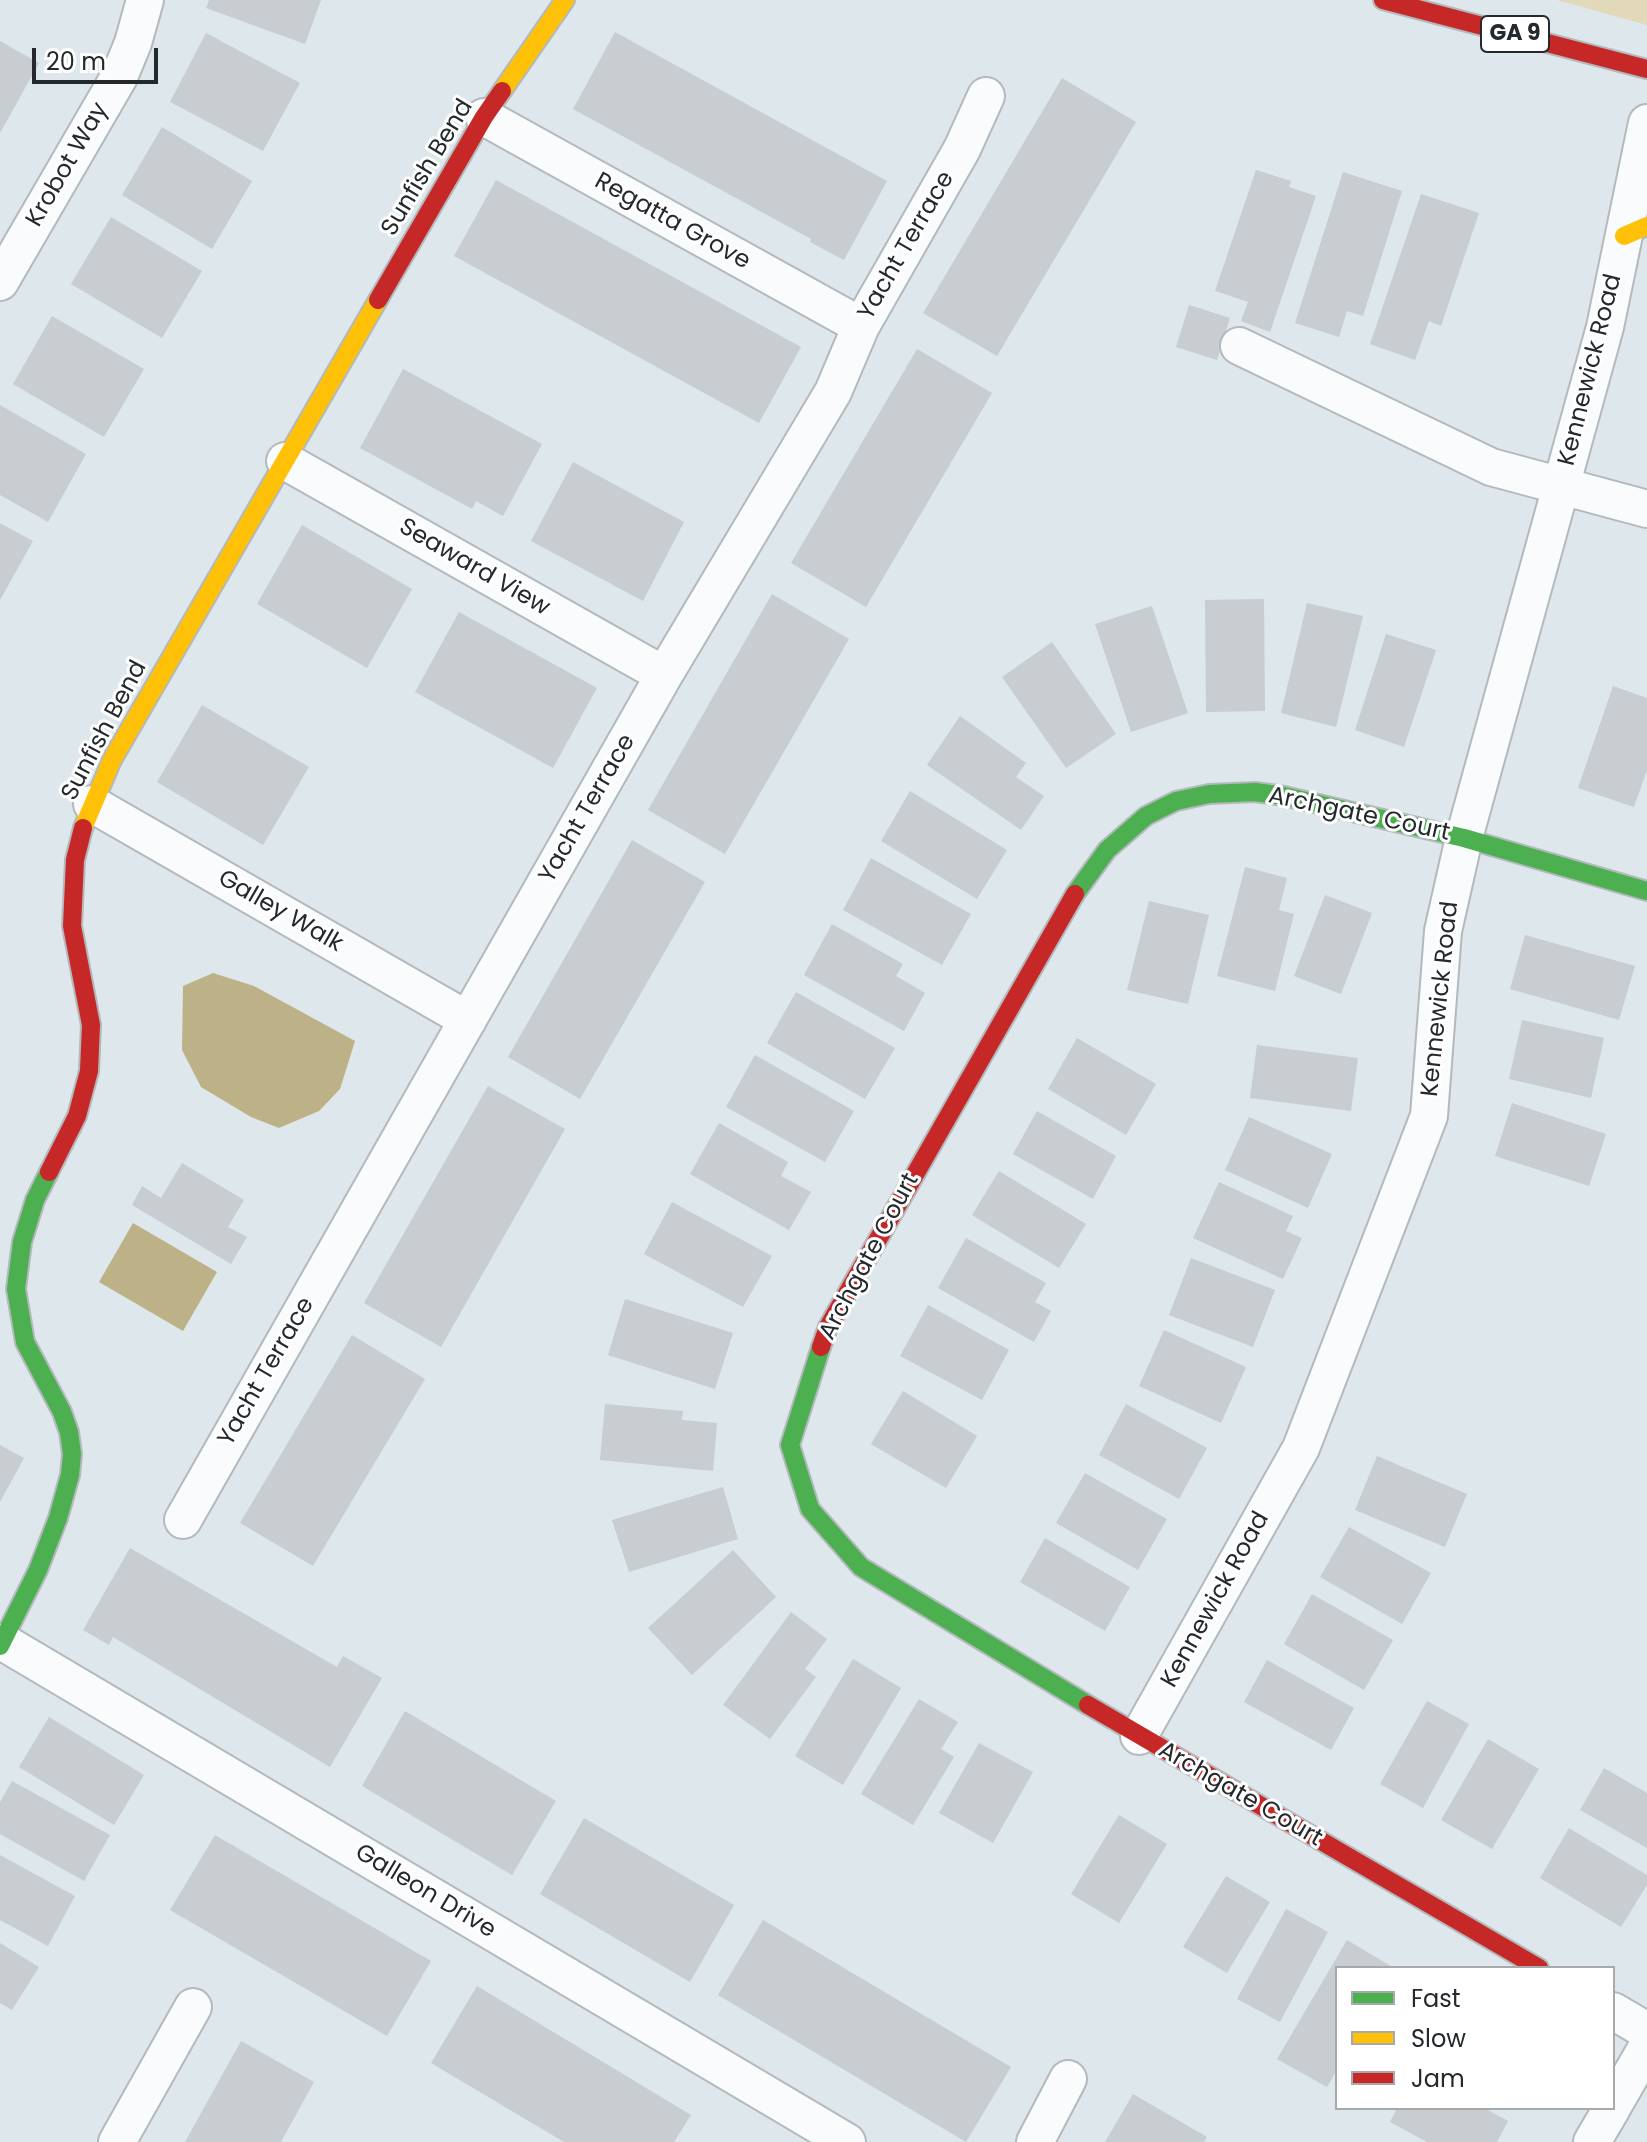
<!DOCTYPE html>
<style>
body{margin:0}
#map{position:relative;width:1647px;height:2142px;overflow:hidden;background:#dee7eb;font-family:Poppins,sans-serif}
canvas{display:block}
.legend{position:absolute;left:1335px;top:1966px;width:280px;height:144px;box-sizing:border-box;background:#fff;border:2px solid #a7a9ab;margin:0;padding:10px 14px;list-style:none;font-size:24px;color:#23292c}
.legend li{display:flex;align-items:center;gap:16px;height:40px}
.legend b{width:40px;border:2px solid #a7a9ab}
.scale{position:absolute;left:32px;top:48px;width:126px;height:36px;box-sizing:border-box;border:4px solid #23292c;border-top:0;padding-left:10px;font-size:24px;line-height:28px;white-space:nowrap;color:#23292c;-webkit-text-stroke:6px #fff;paint-order:stroke}
</style>
<div id="map">
<canvas width="1647" height="2142"></canvas>
<ul class="legend">
<li><b style="height:10px;background:#4caf50"></b>Fast</li>
<li><b style="height:10px;background:#ffc107"></b>Slow</li>
<li><b style="height:10px;background:#c62828"></b>Jam</li>
</ul>
<div class="scale">20 m</div>
</div>
<script>
const g = document.querySelector('canvas').getContext('2d');
g.lineJoin = 'round';
function paint(path, color) {
  g.fillStyle = color;
  g.fill(path, 'evenodd');
}
function shape(rows) {
  const path = new Path2D();
  for (const r of rows) {
    path.moveTo(r[0], r[1]);
    for (let i = 2; i < r.length; i += 2) path.lineTo(r[i], r[i + 1]);
  }
  return path;
}
function stroke(path, color, width, dash) {
  g.strokeStyle = color;
  g.lineWidth = width;
  g.lineCap = dash ? 'butt' : 'round';
  g.setLineDash(dash || []);
  g.stroke(path);
}
function drawText(font, color, halo, rows, align = 'center') {
  g.font = font + ' Poppins,sans-serif';
  g.lineWidth = 6;
  g.setLineDash([]);
  g.textBaseline = 'middle';
  g.strokeStyle = halo;
  g.fillStyle = color;
  for (const [text, x, y, turn = 0] of rows) {
    g.save();
    g.translate(x, y);
    g.rotate((+turn || 0) * Math.PI / 180);
    g.textAlign = isNaN(turn) ? turn : align;
    if (halo) g.strokeText(text, 0, 0);
    g.fillText(text, 0, 0);
    g.restore();
  }
}
const green = shape([
 [1557,0,1647,0,1647,25]
]);
const water = shape([
 [213,973,254,986,355,1041,340,1089,319,1111,279,1128,251,1117,201,1087,182,1050,183,986],
 [133,1223,217,1272,183,1331,99,1282]
]);
const building = shape([
 [209,0,321,0,305,44,206,8],
 [615,32,887,181,844,260,810,242,811,239,573,109],
 [206,33,300,83,263,151,170,102],
 [0,41,39,63,0,133],
 [1062,78,1136,122,997,356,923,313],
 [162,127,252,181,212,249,122,195],
 [1256,170,1291,181,1289,187,1316,196,1270,332,1241,321,1248,302,1215,291],
 [1343,172,1402,191,1363,316,1347,311,1339,337,1295,323],
 [496,180,801,347,759,423,454,256],
 [1421,194,1479,213,1441,326,1429,321,1415,360,1370,344],
 [111,217,202,271,162,338,71,284],
 [1189,305,1230,318,1217,360,1176,347],
 [52,316,144,369,104,437,13,384],
 [917,349,992,393,866,607,791,563],
 [403,369,542,444,503,516,476,501,472,509,360,448],
 [0,405,86,454,48,522,0,495],
 [573,462,684,522,643,601,531,541],
 [0,523,33,541,0,600],
 [302,525,412,589,367,668,257,604],
 [772,594,849,639,725,854,648,810],
 [1264,599,1265,711,1206,712,1205,600],
 [1307,603,1363,616,1336,727,1281,713],
 [1152,606,1188,713,1131,732,1095,624],
 [459,612,597,688,553,768,415,692],
 [1386,634,1436,650,1404,747,1355,730],
 [1052,642,1116,734,1066,768,1002,677],
 [1613,686,1647,698,1647,770,1634,807,1578,788],
 [202,705,309,767,263,845,157,782],
 [960,716,1026,763,1016,777,1044,796,1021,830,927,765],
 [910,791,1007,850,977,899,881,841],
 [632,840,705,882,580,1099,508,1057],
 [871,858,971,914,942,965,843,910],
 [1245,867,1287,878,1279,910,1294,914,1275,991,1217,976],
 [1325,895,1372,913,1341,994,1294,976],
 [1149,901,1209,915,1188,1004,1127,990],
 [832,924,903,964,896,976,925,993,904,1031,804,975],
 [1525,935,1635,966,1619,1020,1510,989],
 [796,992,895,1048,865,1099,767,1043],
 [1522,1020,1604,1038,1591,1098,1509,1079],
 [1077,1038,1156,1084,1126,1135,1048,1089],
 [1257,1045,1358,1058,1351,1111,1250,1098],
 [755,1055,854,1111,825,1162,726,1107],
 [488,1086,565,1129,441,1347,364,1303],
 [1512,1103,1606,1134,1589,1186,1495,1156],
 [1037,1111,1116,1156,1093,1199,1013,1154],
 [1249,1117,1332,1154,1308,1208,1225,1170],
 [719,1123,788,1162,781,1176,811,1192,789,1230,690,1174],
 [182,1163,244,1200,228,1227,247,1237,231,1264,132,1205,142,1186,161,1198],
 [999,1171,1086,1224,1059,1268,972,1215],
 [1219,1182,1293,1216,1286,1231,1302,1238,1283,1279,1193,1238],
 [672,1202,772,1256,743,1307,644,1254],
 [966,1238,1046,1283,1035,1302,1051,1311,1034,1342,938,1288],
 [1191,1258,1275,1290,1253,1347,1169,1315],
 [625,1299,733,1333,715,1389,608,1355],
 [928,1305,1009,1350,982,1400,900,1356],
 [1164,1330,1246,1367,1221,1423,1139,1386],
 [352,1335,425,1379,313,1566,240,1523],
 [903,1391,977,1436,946,1488,871,1444],
 [605,1404,683,1411,682,1420,717,1423,713,1471,600,1460],
 [1126,1404,1207,1448,1179,1499,1099,1455],
 [0,1445,24,1458,0,1502],
 [1377,1456,1467,1494,1445,1547,1355,1510],
 [1085,1473,1167,1519,1138,1570,1056,1523],
 [723,1487,738,1539,629,1572,612,1520],
 [1349,1527,1431,1573,1402,1624,1320,1577],
 [1045,1538,1130,1587,1105,1631,1020,1582],
 [130,1548,337,1667,343,1656,382,1678,330,1767,113,1637,109,1645,83,1630],
 [733,1550,776,1597,692,1675,648,1628],
 [1312,1594,1393,1640,1364,1690,1284,1644],
 [791,1612,827,1639,805,1669,816,1677,770,1739,723,1705],
 [853,1659,901,1688,843,1785,795,1756],
 [1267,1660,1354,1708,1331,1750,1244,1702],
 [919,1699,958,1722,941,1749,954,1757,913,1825,861,1794],
 [1427,1701,1469,1724,1423,1808,1380,1784],
 [405,1711,556,1801,512,1875,362,1786],
 [49,1717,144,1775,114,1825,19,1767],
 [1488,1739,1539,1769,1492,1849,1441,1820],
 [979,1743,1033,1772,993,1843,939,1813],
 [1604,1768,1647,1793,1647,1848,1580,1810],
 [12,1781,110,1835,84,1881,0,1834,0,1802],
 [1119,1815,1167,1844,1119,1923,1071,1894],
 [584,1818,734,1905,690,1982,540,1894],
 [1569,1828,1647,1875,1647,1885,1621,1927,1540,1878],
 [215,1835,431,1961,387,2036,170,1910],
 [0,1855,75,1896,48,1946,0,1920],
 [1226,1876,1270,1902,1227,1973,1183,1947],
 [1286,1909,1328,1932,1280,2022,1237,1999],
 [763,1920,1011,2067,966,2142,718,1995],
 [1347,1940,1394,1968,1337,1968,1337,2070,1327,2087,1277,2059],
 [0,1943,39,1967,12,2010,0,2003],
 [477,1986,691,2115,674,2142,564,2142,431,2063],
 [241,2041,314,2082,281,2142,185,2142],
 [1133,2094,1207,2137,1204,2142,1105,2142],
 [1397,2108,1484,2108,1508,2121,1497,2142,1427,2142,1390,2122]
]);
const street = shape([
 [484,117,861,326],
 [0,282,119,77,133,43,145,0],
 [1239,346,1491,467,1647,509],
 [285,461,664,675],
 [92,804,468,1020],
 [183,1520,664,675,833,392,861,326,962,149,986,96],
 [3,1642,847,2142],
 [1139,1736,1301,1448,1429,1116,1443,931,1464,838,1605,327,1647,123],
 [1613,2011,1647,2031],
 [1613,2106,1647,2047],
 [117,2142,193,2007],
 [1035,2142,1068,2079],
 [1592,2142,1612,2108]
]);
const fast = shape([
 [1075,894,1107,850,1146,816,1176,801,1209,794,1255,792,1284,796,1464,838,1647,891],
 [821,1347,790,1445,810,1509,861,1567,1088,1705],
 [0,1646,38,1570,58,1518,70,1475,72,1454,69,1432,62,1412,25,1342,16,1289,22,1242,35,1200,49,1172]
]);
const slow = shape([
 [502,91,565,0],
 [1624,236,1647,226],
 [83,828,112,760,378,300]
]);
const jam = shape([
 [1383,0,1647,69],
 [378,300,484,117,502,91],
 [49,1172,77,1116,89,1071,91,1025,72,926,75,860,83,828],
 [821,1347,828,1327,1075,894],
 [1088,1705,1539,1968]
]);
const shields = [
 [1515,34,68]
];
const shieldNames = [
 ["GA 9",1515,34]
];
const streetNames = [
 ["Krobot Way",68,165,-60],
 ["Sunfish Bend",428,168,-59],
 ["Regatta Grove",672,222,29],
 ["Yacht Terrace",907,246,-60],
 ["Kennewick Road",1591,370,-76],
 ["Seaward View",474,568,30],
 ["Sunfish Bend",105,731,-62],
 ["Yacht Terrace",588,809,-60],
 ["Archgate Court",1359,815,12],
 ["Galley Walk",280,912,30],
 ["Kennewick Road",1441,999,-84],
 ["Archgate Court",870,1257,-62],
 ["Yacht Terrace",267,1372,-60],
 ["Kennewick Road",1216,1600,-61],
 ["Archgate Court",1240,1795,30],
 ["Galleon Drive",425,1892,31]
];
paint(green, '#e1d9b9');
paint(water, '#bdb188');
paint(building, '#c7cdd1');
stroke(street, '#b3b9bc', 40);
stroke(fast, '#b3b9bc', 22);
stroke(slow, '#b3b9bc', 22);
stroke(jam, '#b3b9bc', 22);
stroke(street, '#fafbfc', 36);
stroke(fast, '#4caf50', 18);
stroke(slow, '#ffc107', 18);
stroke(jam, '#c62828', 18);
for (const [x, y, w] of shields) {
  const box = new Path2D();
  box.roundRect(x - w / 2, y - 18, w, 36, 6);
  g.fillStyle = '#fff';
  g.fill(box);
  stroke(box, '#23292c', 2);
}
drawText('bold 22px', '#23292c', null, shieldNames);
drawText('24px', '#23292c', '#fff', streetNames);
</script>
